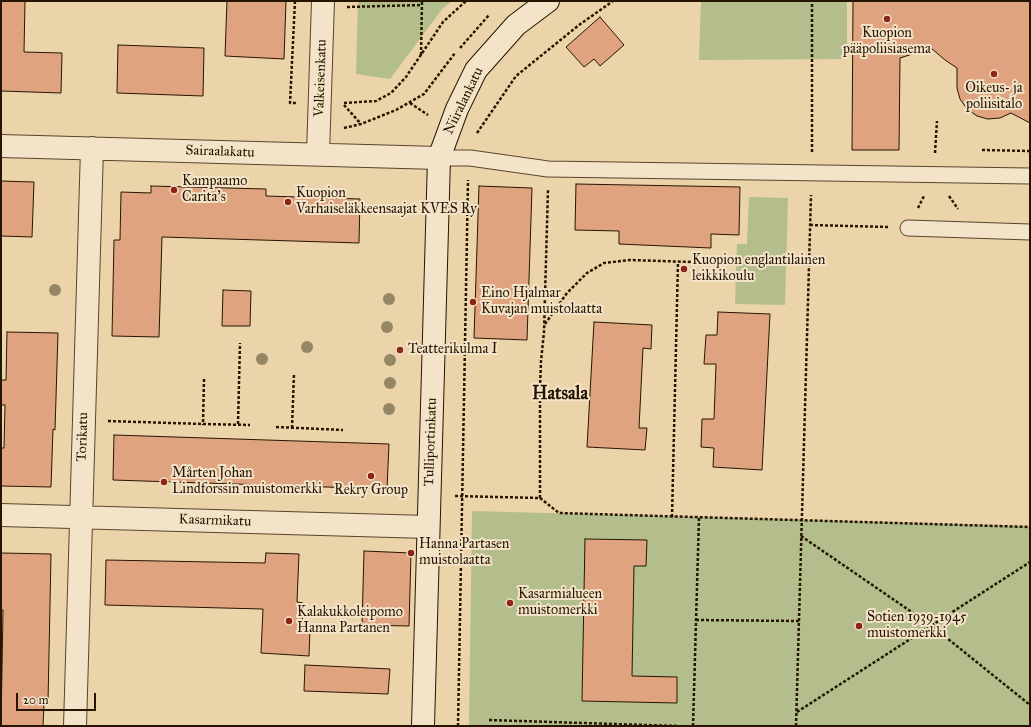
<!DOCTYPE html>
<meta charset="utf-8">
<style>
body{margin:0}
#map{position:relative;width:1031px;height:727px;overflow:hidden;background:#ecd4aa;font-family:"IM FELL Great Primer",serif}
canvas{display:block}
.frame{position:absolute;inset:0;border:2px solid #261501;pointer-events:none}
.scale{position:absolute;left:16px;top:693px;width:80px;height:18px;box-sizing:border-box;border:2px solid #261501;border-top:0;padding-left:5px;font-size:12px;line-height:14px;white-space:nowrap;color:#261501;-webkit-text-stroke:3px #f3e3c8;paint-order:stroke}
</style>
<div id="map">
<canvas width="1031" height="727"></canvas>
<div class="frame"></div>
<div class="scale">20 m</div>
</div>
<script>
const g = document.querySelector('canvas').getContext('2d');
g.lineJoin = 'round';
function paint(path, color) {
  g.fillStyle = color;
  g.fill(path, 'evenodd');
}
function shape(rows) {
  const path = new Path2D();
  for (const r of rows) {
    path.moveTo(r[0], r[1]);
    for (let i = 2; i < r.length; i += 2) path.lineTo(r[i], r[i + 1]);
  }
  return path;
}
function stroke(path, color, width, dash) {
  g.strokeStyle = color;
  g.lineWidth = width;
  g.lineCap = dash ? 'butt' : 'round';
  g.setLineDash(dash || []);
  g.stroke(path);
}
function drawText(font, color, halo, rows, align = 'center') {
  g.font = font + ' "IM FELL Great Primer",serif';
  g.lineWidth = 4;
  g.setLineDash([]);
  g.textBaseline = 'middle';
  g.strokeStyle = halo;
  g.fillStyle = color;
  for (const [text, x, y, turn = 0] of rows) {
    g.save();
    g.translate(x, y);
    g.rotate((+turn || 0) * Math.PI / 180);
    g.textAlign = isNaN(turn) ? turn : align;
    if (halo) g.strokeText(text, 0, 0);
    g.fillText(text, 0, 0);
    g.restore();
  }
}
const green = shape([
 [358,1,452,1,443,8,390,79,356,74],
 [701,1,847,1,847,59,699,60],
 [749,197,788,198,785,305,735,304,737,244,747,244],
 [472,511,1030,526,1030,726,469,726]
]);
const building = shape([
 [1,1,25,1,24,52,62,53,61,93,1,91,1,1],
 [227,1,286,1,284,59,225,56,227,1],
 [853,1,1030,1,1030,123,1011,113,1000,118,988,119,977,116,967,109,960,99,957,88,957,68,945,60,931,48,900,58,899,150,852,150,853,1],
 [600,17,624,45,600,66,594,59,584,67,566,47,600,17],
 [118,45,204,48,203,96,117,93,118,45],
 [1,181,34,182,32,237,1,236,1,181],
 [576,184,740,187,739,235,711,234,711,248,619,244,619,231,575,230,576,184],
 [151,186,266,189,266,196,360,199,359,243,162,237,159,337,112,336,114,240,120,240,121,192,151,193,151,186],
 [479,186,532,188,527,340,474,338,479,186],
 [223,290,251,291,250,326,222,326,223,290],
 [718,312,770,314,762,470,713,467,714,448,701,447,702,419,714,419,716,364,704,364,706,335,717,335,718,312],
 [594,322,652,325,651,349,643,348,639,428,647,428,645,450,587,447,594,322],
 [7,332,58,333,55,430,53,429,51,487,1,486,1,448,4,448,5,405,1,405,1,380,6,380,7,332],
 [114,435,389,444,387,489,113,480,114,435],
 [585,539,647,540,646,566,634,566,632,676,677,677,677,703,582,701,585,539],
 [364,551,411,553,409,626,362,625,364,551],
 [1,553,51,554,48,703,44,703,43,726,1,726,3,610,1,610,1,553],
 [266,553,299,554,297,602,303,603,302,628,310,628,309,656,261,653,263,609,105,605,106,560,265,563,266,553],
 [305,665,390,669,388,694,304,691,305,665]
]);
const path = shape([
 [295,1,290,103,296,103],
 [347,7,422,5],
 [460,48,489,15],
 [421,55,422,1],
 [344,103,376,101,391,93,406,77,443,22,466,1],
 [410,103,428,115],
 [344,105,361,124],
 [344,128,361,124,396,110,424,94,455,53],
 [477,133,516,76,579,25,613,1],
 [982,150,1030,151],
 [812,152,812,1],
 [935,153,937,121],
 [949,196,958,209],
 [405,206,412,206],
 [918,208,924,196],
 [810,225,888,227],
 [545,324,567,293,587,273,604,263,630,260,723,263],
 [204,379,203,424,250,425],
 [108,421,203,424],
 [238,424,240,343],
 [276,427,343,430],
 [292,428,294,374],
 [455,496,540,498,559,513,1030,527],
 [540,498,540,389,541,361,544,332,548,189],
 [672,517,678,262],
 [801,536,932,626,1030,705],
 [696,620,799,621],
 [797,712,1030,562],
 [489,720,678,726],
 [458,726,468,180],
 [693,726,699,517],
 [796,726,811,195]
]);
const service = shape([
 [439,158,470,158,548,169,1030,176],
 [908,228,1030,232]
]);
const minor = shape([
 [1,146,439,158],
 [318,154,323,1],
 [1,515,428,527],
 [75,726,92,148]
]);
const secondary = shape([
 [423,726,439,158,457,109,476,70,516,25,548,1]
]);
const trees = [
 [55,290],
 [389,299],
 [387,327],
 [307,347],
 [262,359],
 [390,360],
 [390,383],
 [389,409]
];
const markers = [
 [887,19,4,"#8f2418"],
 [994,74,4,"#8f2418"],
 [174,190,4,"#8f2418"],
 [288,202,4,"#8f2418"],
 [684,269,4,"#8f2418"],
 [473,302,4,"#8f2418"],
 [400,350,4,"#8f2418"],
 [371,476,4,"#8f2418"],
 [164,482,4,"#8f2418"],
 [411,553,4,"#8f2418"],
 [510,603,4,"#8f2418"],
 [289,621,4,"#8f2418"],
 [859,626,4,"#8f2418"]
];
const poiNames = [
 ["Kuopion",887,34,"center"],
 ["pääpoliisiasema",887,50,"center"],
 ["Oikeus- ja",994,89,"center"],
 ["poliisitalo",994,105,"center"],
 ["Kampaamo",182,182],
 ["Carita's",182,198],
 ["Kuopion",296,194],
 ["Varhaiseläkkeensaajat KVES Ry",296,210],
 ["Kuopion englantilainen",692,261],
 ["leikkikoulu",692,277],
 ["Eino Hjalmar",481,294],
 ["Kuvajan muistolaatta",481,310],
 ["Teatterikulma I",408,350],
 ["Mårten Johan",172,474],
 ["Lindforssin muistomerkki",172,490],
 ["Rekry Group",371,491,"center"],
 ["Hanna Partasen",419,545],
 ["muistolaatta",419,561],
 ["Kasarmialueen",518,595],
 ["muistomerkki",518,611],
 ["Kalakukkoleipomo",297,613],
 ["Hanna Partanen",297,629],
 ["Sotien 1939-1945",867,618],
 ["muistomerkki",867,634]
];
const streetNames = [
 ["Valkeisenkatu",321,78,-88],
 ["Niiralankatu",464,101,-64],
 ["Sairaalakatu",220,152,2],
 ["Torikatu",83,437,-88],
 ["Tulliportinkatu",431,442,-88],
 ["Kasarmikatu",215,521,2]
];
const districtNames = [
 ["Hatsala",560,395]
];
paint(green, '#b3be8c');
paint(building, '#dfa47f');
stroke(building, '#261501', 1);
stroke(service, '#58452b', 17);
stroke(minor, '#58452b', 24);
stroke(secondary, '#261501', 24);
stroke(path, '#261501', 2.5, [3, 2]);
stroke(service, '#f3e3c8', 15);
stroke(minor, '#f3e3c8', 22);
stroke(secondary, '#f3e3c8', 22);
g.fillStyle = '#968764';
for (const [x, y] of trees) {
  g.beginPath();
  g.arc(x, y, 6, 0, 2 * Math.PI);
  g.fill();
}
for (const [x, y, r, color] of markers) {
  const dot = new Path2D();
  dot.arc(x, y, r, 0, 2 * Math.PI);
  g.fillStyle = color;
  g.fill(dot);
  stroke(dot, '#f3e3c8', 1.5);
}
drawText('14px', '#261501', '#f3e3c8', poiNames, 'left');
drawText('14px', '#261501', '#f3e3c8', streetNames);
drawText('bold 18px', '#261501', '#f3e3c8', districtNames);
</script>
